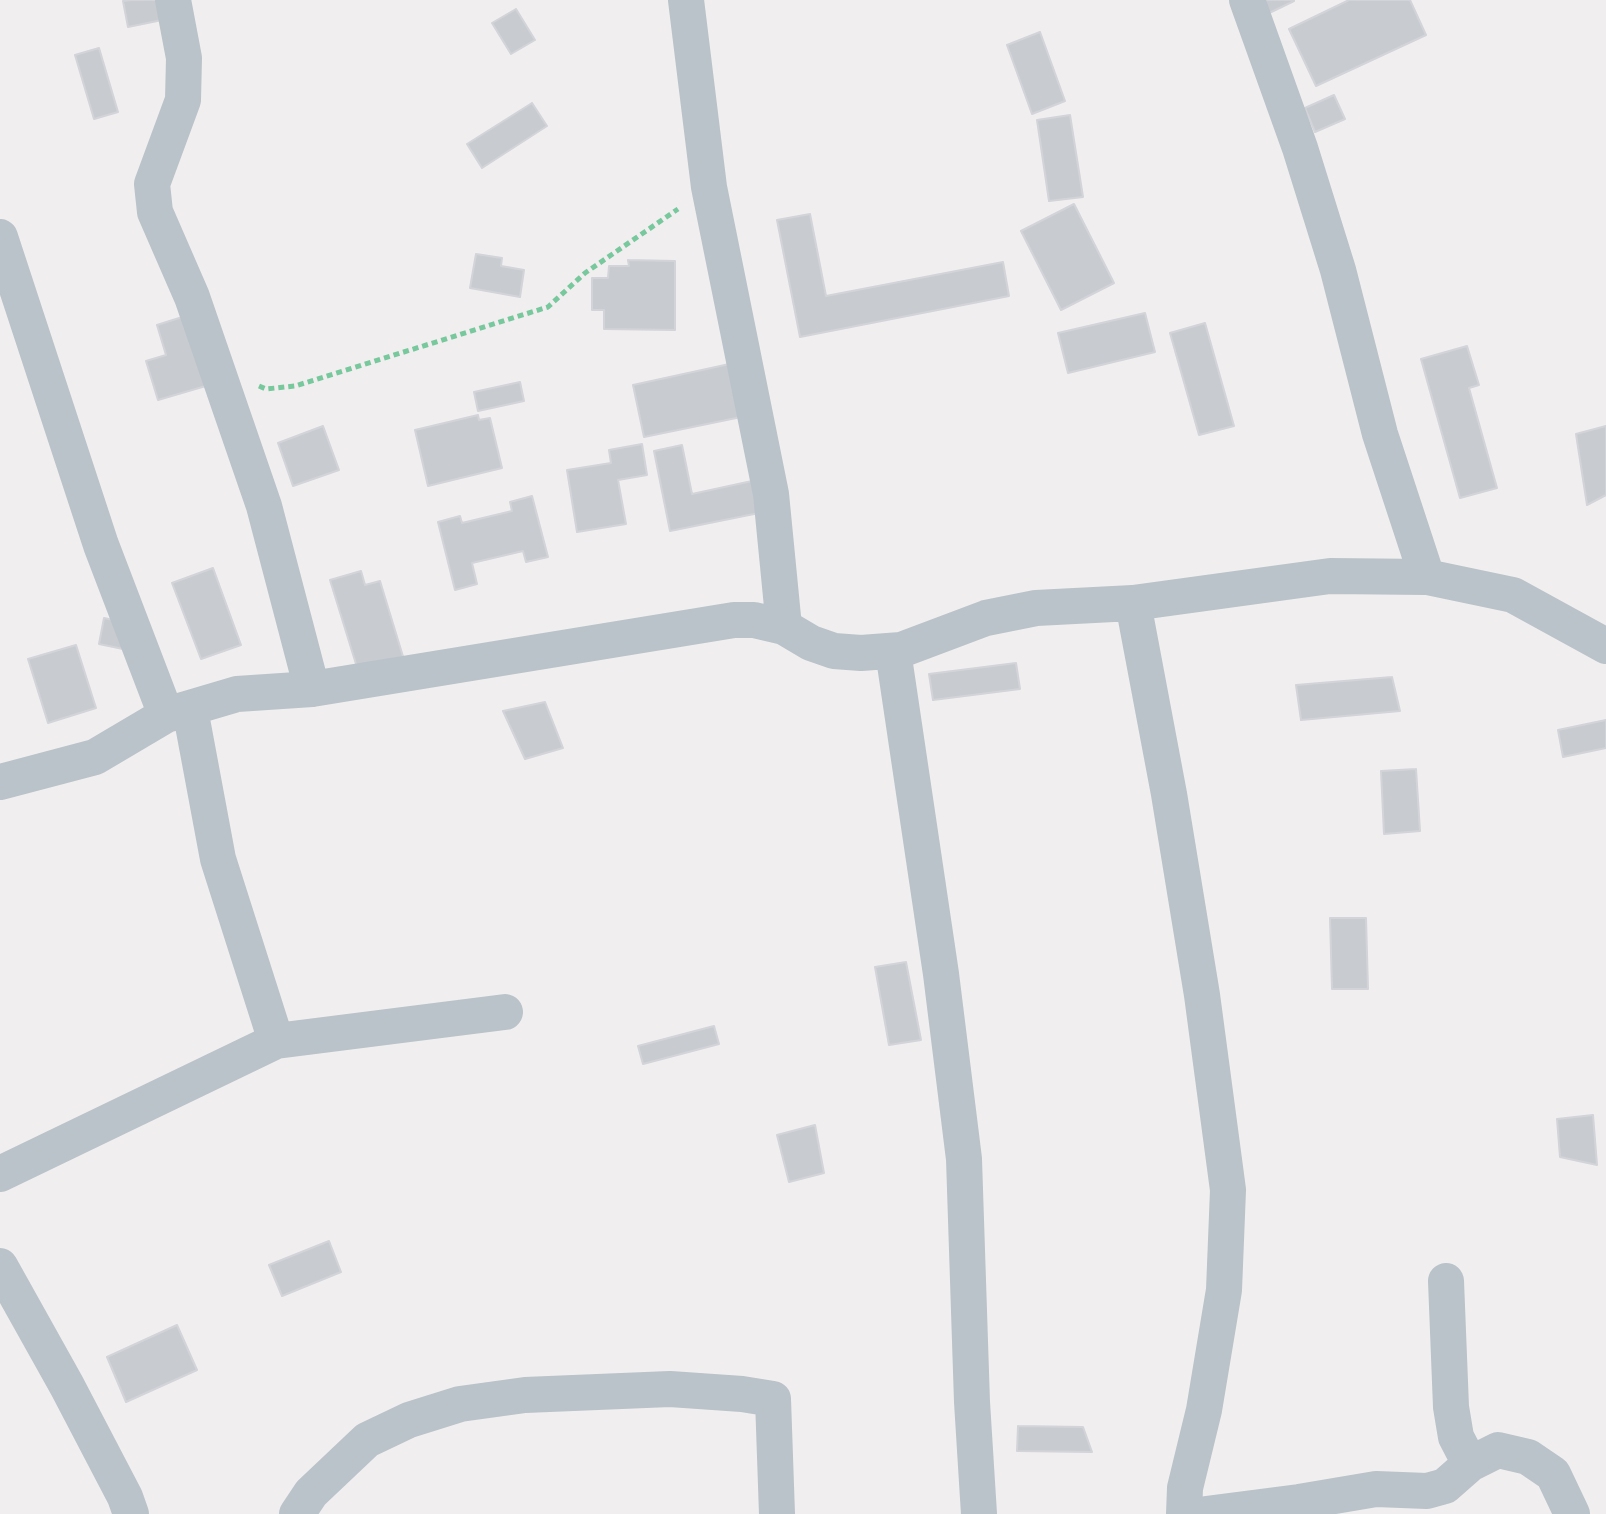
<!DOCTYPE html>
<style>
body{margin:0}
canvas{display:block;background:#f0eeee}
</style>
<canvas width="1606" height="1514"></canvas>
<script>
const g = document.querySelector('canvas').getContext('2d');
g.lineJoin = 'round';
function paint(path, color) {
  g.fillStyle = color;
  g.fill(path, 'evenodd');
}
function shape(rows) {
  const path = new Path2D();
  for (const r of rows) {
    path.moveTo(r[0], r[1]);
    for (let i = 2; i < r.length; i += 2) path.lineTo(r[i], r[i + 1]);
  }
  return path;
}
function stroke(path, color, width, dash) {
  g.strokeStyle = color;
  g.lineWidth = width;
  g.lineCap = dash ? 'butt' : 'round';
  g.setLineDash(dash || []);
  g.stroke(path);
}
const building = shape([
 [131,0,163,0,167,19,128,27,123,1,131,0],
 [1255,0,1294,0,1294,1,1263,16,1255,0],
 [1349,0,1410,0,1426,35,1316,86,1289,29,1349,0],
 [516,9,535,40,511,54,492,23,516,9],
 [1040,32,1065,101,1032,114,1007,45,1040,32],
 [99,48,118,112,94,119,75,55,99,48],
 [1334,95,1345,119,1315,132,1305,108,1334,95],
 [532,103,547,126,482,168,467,144,532,103],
 [1070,115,1083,197,1049,201,1037,120,1070,115],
 [1074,204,1114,283,1061,310,1021,231,1074,204],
 [810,214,826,296,1003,262,1009,296,800,337,777,220,810,214],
 [476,254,502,258,501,266,524,270,520,297,470,288,476,254],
 [628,260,675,261,675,330,604,329,604,310,592,310,592,278,608,278,609,266,629,266,628,260],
 [195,313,216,383,158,400,146,361,166,355,157,325,195,313],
 [1145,313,1155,352,1068,373,1058,333,1145,313],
 [1205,323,1234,426,1199,435,1170,333,1205,323],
 [1467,346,1479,385,1469,388,1497,488,1460,498,1421,359,1467,346],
 [734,363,746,416,644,437,633,385,734,363],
 [520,382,524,401,478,411,474,392,520,382],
 [478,415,479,420,490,418,502,468,428,486,415,430,478,415],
 [323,426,339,470,293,486,278,443,323,426],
 [1606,426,1606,495,1587,505,1576,434,1606,426],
 [642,444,647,475,618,480,626,524,577,532,567,470,611,463,609,450,642,444],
 [682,445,692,494,752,481,759,513,670,531,654,451,682,445],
 [532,496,548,557,526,562,523,551,472,563,477,584,455,590,438,522,460,516,462,523,512,511,510,502,532,496],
 [213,568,241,645,201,659,172,583,213,568],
 [361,571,365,585,380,581,405,663,360,677,330,580,361,571],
 [104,618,127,623,123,649,99,644,104,618],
 [76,645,96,708,48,723,28,659,76,645],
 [1016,663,1020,689,933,700,929,674,1016,663],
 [1392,677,1400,711,1301,720,1296,685,1392,677],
 [545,702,563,748,525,759,503,711,545,702],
 [1606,720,1606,748,1563,757,1558,730,1606,720],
 [1416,769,1420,831,1384,834,1381,771,1416,769],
 [1330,918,1366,918,1368,989,1332,989,1330,918],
 [906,962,921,1040,889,1045,875,967,906,962],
 [714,1026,719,1044,643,1064,638,1046,714,1026],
 [1593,1115,1597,1165,1560,1157,1557,1119,1593,1115],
 [815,1125,824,1173,789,1182,777,1135,815,1125],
 [329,1241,341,1272,282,1296,269,1265,329,1241],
 [177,1325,197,1370,126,1402,107,1357,177,1325],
 [1018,1426,1083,1427,1092,1452,1017,1451,1018,1426]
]);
const path = shape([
 [259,386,266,389,295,386,548,307,585,273,678,209]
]);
const street = shape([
 [173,0,184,58,183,100,152,184,155,212,192,297,264,506,312,689],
 [686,0,709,187,771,494,784,627],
 [1247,0,1300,148,1338,270,1380,434,1427,577],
 [0,237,101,545,166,715],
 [1133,603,1169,794,1202,995,1228,1190,1224,1290,1204,1410,1185,1488,1184,1514],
 [893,651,941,974,964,1159,972,1402,979,1514],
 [190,709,218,859,276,1041],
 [0,782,95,757,166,715,237,694,312,689,734,620,754,620,784,627,811,643,834,651,861,653,901,650,986,618,1036,608,1133,603,1330,576,1427,577,1513,595,1606,646],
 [0,1174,276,1041,505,1012],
 [0,1266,67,1386,125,1497,131,1514],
 [1446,1281,1451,1407,1456,1437,1470,1464],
 [297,1514,311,1493,367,1440,409,1420,460,1404,525,1395,670,1389,742,1394,773,1399,777,1514],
 [1206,1514,1299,1502,1376,1489,1427,1491,1445,1486,1470,1464,1498,1450,1528,1457,1553,1474,1572,1514]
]);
paint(building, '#c8cbd0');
stroke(building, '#d2d4d9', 2);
stroke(path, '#77c89c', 5, [6, 4]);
stroke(street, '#bac3ca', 36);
</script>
